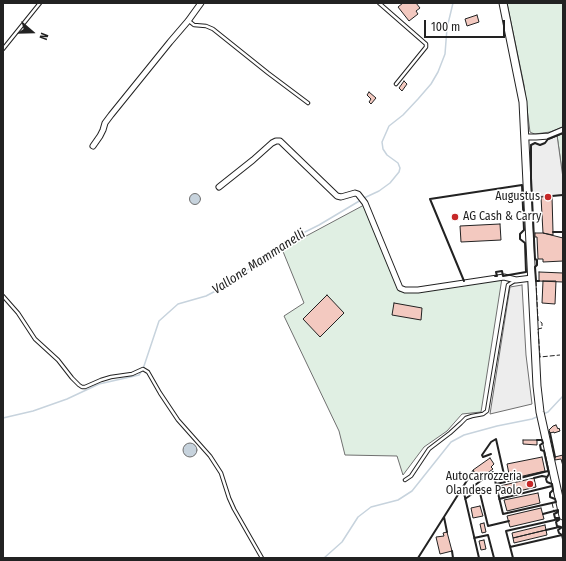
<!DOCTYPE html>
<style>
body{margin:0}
#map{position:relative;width:566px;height:561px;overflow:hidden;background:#fff;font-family:"Fira Sans Condensed",sans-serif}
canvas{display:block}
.frame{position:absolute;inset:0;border:4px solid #222;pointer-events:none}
.north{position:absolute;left:12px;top:12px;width:40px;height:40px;-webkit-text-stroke:3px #fff;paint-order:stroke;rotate:110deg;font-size:11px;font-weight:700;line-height:16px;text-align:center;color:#222}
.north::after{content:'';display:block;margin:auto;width:14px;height:18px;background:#222;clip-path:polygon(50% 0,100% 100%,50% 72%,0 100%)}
.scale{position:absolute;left:424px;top:20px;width:81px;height:18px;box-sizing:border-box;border:2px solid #222;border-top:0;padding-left:5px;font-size:12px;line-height:14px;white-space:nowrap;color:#222;-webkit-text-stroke:3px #fff;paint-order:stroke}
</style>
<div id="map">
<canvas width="566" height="561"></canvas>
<div class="frame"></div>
<div class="north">N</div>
<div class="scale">100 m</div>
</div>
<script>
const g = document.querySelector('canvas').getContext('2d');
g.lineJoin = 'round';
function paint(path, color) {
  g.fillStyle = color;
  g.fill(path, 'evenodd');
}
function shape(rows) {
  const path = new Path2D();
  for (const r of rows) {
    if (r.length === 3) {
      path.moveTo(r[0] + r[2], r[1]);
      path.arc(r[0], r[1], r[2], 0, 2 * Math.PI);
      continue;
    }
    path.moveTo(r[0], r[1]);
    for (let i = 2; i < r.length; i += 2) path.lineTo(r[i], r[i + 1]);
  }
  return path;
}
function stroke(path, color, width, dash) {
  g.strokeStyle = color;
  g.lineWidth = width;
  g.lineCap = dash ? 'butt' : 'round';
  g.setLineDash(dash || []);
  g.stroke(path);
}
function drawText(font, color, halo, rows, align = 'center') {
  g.font = font + ' "Fira Sans Condensed",sans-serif';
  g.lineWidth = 3;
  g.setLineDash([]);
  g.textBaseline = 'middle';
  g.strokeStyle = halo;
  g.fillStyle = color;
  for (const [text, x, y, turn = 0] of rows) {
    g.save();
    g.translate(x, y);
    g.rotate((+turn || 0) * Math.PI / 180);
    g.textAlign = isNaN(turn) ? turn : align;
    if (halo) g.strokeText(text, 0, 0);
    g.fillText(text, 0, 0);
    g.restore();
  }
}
const green = shape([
 [507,3,563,3,563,127,550,132,535,134,532,133,530,132,524,85,507,3],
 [563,133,563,178,557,135,563,133],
 [364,205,399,291,419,291,502,278,481,412,462,414,447,431,424,447,403,475,397,456,345,455,339,431,284,316,304,303,282,249,364,205]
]);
const parking = shape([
 [557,135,563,178,563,195,532,197,531,178,531,145,535,143,540,145,545,143,548,139,557,135],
 [522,285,526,355,532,404,490,414,510,287,522,285]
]);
const water = shape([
 [195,199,5.5],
 [190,450,7]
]);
const stream = shape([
 [364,198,379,191,390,183,399,172,400,168,398,163,387,155,383,149,382,142,389,126,403,115,418,99,431,84,438,72,445,54,447,28,453,3],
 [543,414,548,412,563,396],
 [3,418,33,411,67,399,99,384,139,375,143,369,159,321,178,304,206,296,229,284,283,243,319,225,361,200],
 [324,558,342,542,358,517,371,507,398,500,412,491,451,442,464,435,497,426,532,419,539,416]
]);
const building = shape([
 [403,3,416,3,420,8,416,11,418,14,409,21,398,7,403,3],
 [477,15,479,22,467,26,465,19,477,15],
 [404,81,407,84,402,91,399,88,404,81],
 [369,92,376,98,371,104,369,102,371,99,367,95,369,92],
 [552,196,553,232,553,235,543,233,541,197,552,196],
 [500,224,501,240,461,242,460,226,500,224],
 [535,233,543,233,563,238,563,261,543,262,543,259,538,259,537,237,535,237,535,233],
 [539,272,563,273,563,282,539,281,539,272],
 [543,281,556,281,555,304,542,303,543,281],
 [327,295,344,313,320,337,303,319,327,295],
 [394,303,422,308,421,320,392,315,394,303],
 [556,425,558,429,559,428,560,431,554,433,554,432,550,433,549,430,553,426,556,425],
 [523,440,537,440,537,445,523,444,523,440],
 [563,455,563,466,561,459,555,460,555,457,563,455],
 [542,457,545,471,510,479,507,464,542,457],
 [490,458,494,464,491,467,493,469,479,479,473,470,490,458],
 [534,478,536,487,502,495,500,486,534,478],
 [538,493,540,503,507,511,504,500,538,493],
 [480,506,483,516,473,518,471,508,480,506],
 [541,508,544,519,510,527,507,516,541,508],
 [484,523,486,532,482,533,480,524,484,523],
 [545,525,546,530,513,538,512,533,545,525],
 [546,530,547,535,514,543,513,538,546,530],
 [447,532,452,551,440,554,436,537,444,536,443,533,447,532],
 [484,540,486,549,481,550,479,541,484,540]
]);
const service = shape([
 [379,3,426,44,426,47,396,84],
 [189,21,194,25,206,26,213,29,268,73,308,103],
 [3,49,40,3],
 [3,296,18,313,35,339,58,360,72,378,79,385,82,387,85,387,101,380,111,377,132,374,143,369,148,372,160,393,178,420,210,456,221,473,229,498,234,509,262,558],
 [405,480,411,476,429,449,450,433,461,423,466,418,472,416,483,414,487,411,508,285,516,280]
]);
const minor = shape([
 [525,137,536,137,549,136,563,130],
 [93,146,100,136,103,130,105,123,111,115,170,42,188,21,201,3],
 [219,187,253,160,272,143,276,141,280,141,337,196,341,197,355,193,358,194,365,203,400,288,405,290,418,290,504,277,516,280,532,278]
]);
const secondary = shape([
 [503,3,523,102,537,386,540,412,563,516]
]);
const fence = shape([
 [536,281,538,320,542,323,542,328,538,329,540,357,560,355],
 [552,503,554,511]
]);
const wall = shape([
 [552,196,563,195],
 [553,232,563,232],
 [464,281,430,199,522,185,524,230,520,234,520,239,525,243,526,272,503,276,502,271,496,272,497,276,495,276],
 [539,281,536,281,535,267,537,265,537,260,535,259,531,178,531,145,535,143,540,145,545,143,548,139,563,133],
 [550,433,555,457],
 [491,454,483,457,482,455,491,442,496,439,505,479],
 [534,478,542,476,547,477],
 [508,481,548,471],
 [496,484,505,482],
 [465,499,479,489,488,526,509,521],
 [499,499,552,486],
 [543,514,558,510,558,512,554,514,555,518,559,518,559,520,556,522,557,526,561,527,561,528,558,530,559,533,562,535,563,539],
 [444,517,447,532],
 [546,530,559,527],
 [474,538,488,535,494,558],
 [510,547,562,535],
 [452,551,453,558],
 [418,558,473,471],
 [479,558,464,493,493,472,503,514,556,502,555,499,550,497,550,493,553,490,552,484,547,482,546,479,549,474,544,451,541,450,540,445,543,443,542,440,537,440],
 [513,558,506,531,559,519]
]);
const markers = [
 [548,197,4,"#c62828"],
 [455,217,4,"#c62828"],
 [530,484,4,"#c62828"]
];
const poiNames = [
 ["Augustus",540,197],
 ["AG Cash & Carry",463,217,"left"],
 ["Autocarrozzeria",522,477],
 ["Olandese Paolo",522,491]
];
const waterNames = [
 ["Vallone Mammanelli",259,262,-33]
];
paint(green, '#e0efe3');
stroke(green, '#6f6f6f', 1);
paint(parking, '#ededed');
stroke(parking, '#6f6f6f', 1);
paint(water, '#c7d3dd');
stroke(water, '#6f6f6f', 1);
stroke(stream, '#c7d3dd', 1.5);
paint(building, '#f3c9c0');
stroke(building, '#222', 1);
stroke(service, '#222', 4.5);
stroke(minor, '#222', 7);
stroke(secondary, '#222', 9);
stroke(service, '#fff', 2.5);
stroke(minor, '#fff', 5);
stroke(secondary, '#fff', 7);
stroke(fence, '#222', 1, [5, 2]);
stroke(wall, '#222', 2);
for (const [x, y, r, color] of markers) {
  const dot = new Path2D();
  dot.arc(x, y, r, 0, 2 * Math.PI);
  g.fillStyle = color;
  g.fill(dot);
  stroke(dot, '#fff', 1.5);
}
drawText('12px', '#222', '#fff', poiNames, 'right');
drawText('italic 13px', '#222', '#fff', waterNames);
</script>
